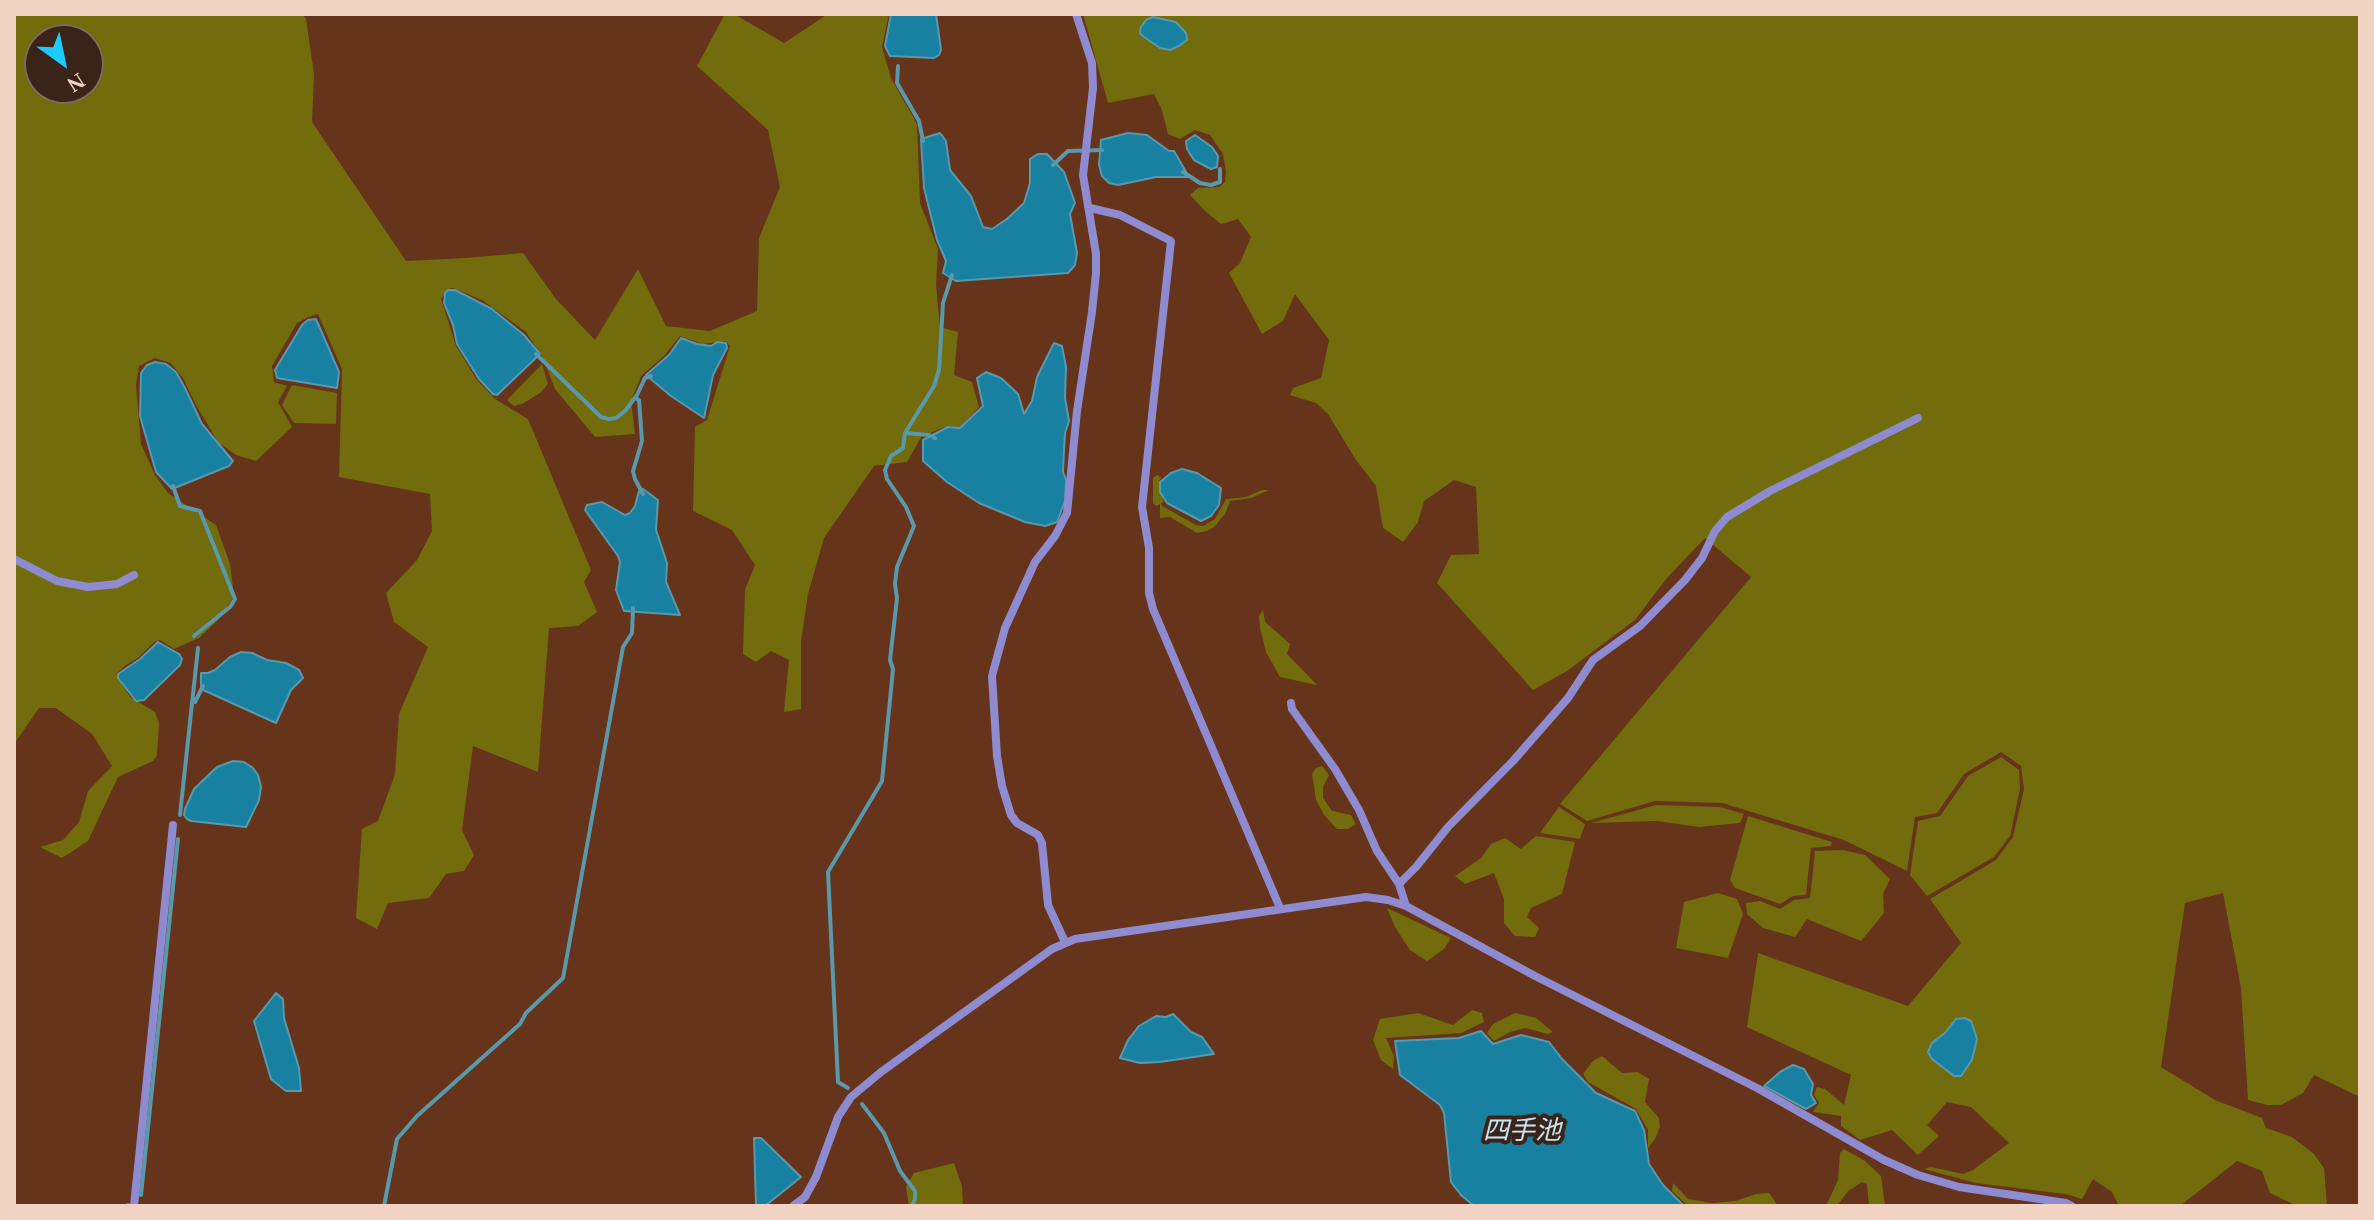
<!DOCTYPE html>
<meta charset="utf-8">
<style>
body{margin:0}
#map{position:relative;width:2374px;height:1220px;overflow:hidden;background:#66331b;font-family:Georgia,serif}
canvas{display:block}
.frame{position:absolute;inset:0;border:16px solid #f1d2c3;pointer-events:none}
.north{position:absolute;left:24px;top:24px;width:80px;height:80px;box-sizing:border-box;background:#3a2318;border:2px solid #83695c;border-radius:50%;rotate:147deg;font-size:22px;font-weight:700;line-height:32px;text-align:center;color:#f1d2c3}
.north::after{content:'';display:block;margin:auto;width:28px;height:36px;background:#1dc9fd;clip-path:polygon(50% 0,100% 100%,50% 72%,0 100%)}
</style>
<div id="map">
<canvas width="2374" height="1220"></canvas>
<div class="frame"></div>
<div class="north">N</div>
</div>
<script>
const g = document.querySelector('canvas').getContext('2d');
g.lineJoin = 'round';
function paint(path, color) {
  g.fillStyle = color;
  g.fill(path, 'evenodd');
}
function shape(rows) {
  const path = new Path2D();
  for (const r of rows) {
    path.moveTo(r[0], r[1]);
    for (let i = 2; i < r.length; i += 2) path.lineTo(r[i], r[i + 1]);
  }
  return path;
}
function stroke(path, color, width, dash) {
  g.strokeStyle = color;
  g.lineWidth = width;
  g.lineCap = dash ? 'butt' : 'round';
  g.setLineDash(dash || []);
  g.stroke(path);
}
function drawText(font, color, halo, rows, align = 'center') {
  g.font = font + ' Georgia,"Noto Sans JP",serif';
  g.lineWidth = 8;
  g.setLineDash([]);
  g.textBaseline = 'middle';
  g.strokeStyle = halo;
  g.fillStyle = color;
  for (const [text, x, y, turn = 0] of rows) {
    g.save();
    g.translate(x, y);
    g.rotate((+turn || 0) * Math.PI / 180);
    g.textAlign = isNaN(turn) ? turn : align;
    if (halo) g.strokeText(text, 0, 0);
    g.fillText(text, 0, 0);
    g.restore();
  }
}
const green = shape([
 [14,14,302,14,306,19,314,74,312,122,406,261,465,258,523,253,556,299,595,340,638,269,666,326,710,331,757,311,759,238,780,187,768,130,697,66,725,14,734,14,784,43,828,14,889,14,882,47,891,78,917,124,920,203,938,249,936,285,940,327,958,332,954,375,972,382,979,407,960,427,948,426,922,436,907,462,874,466,824,538,808,594,801,641,801,709,784,712,789,660,771,651,756,662,743,654,745,590,755,565,732,530,693,511,695,427,707,420,730,346,726,341,703,344,680,336,664,356,641,376,631,401,635,434,595,437,555,389,542,356,526,332,482,300,453,288,448,289,441,299,456,346,477,380,495,399,528,419,591,570,584,582,597,612,578,626,549,628,538,772,473,746,462,830,474,855,464,871,446,874,429,898,388,903,377,929,356,918,362,829,378,821,395,774,399,714,428,647,394,622,386,593,417,560,432,531,430,494,339,477,342,369,318,314,308,317,297,323,272,366,274,382,287,386,278,402,292,427,256,461,236,455,218,442,196,405,183,378,171,363,155,358,139,366,136,385,141,444,155,475,168,493,216,525,230,564,234,596,219,619,199,638,174,649,160,640,154,642,138,658,126,665,116,674,130,697,155,712,159,723,157,755,153,761,118,777,88,841,62,858,40,847,63,840,79,822,88,791,112,766,92,734,56,708,39,708,14,744],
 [40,40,88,40,88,88,40,88],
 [1083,14,2360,14,2360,975,2358,981,2360,983,2360,1097,2314,1075,2303,1093,2281,1105,2267,1105,2248,1100,2241,988,2223,893,2185,903,2161,1067,2215,1100,2262,1118,2266,1128,2292,1137,2314,1154,2324,1168,2327,1206,2297,1206,2270,1193,2262,1171,2237,1161,2180,1206,2119,1206,2112,1192,2093,1179,2082,1199,2065,1194,1976,1183,1924,1169,1931,1167,1963,1174,1973,1170,2009,1143,1971,1107,1947,1102,1927,1125,1939,1136,1918,1155,1892,1130,1860,1140,1841,1126,1841,1116,1813,1112,1819,1103,1814,1095,1817,1087,1825,1089,1844,1105,1851,1075,1747,1027,1758,953,1908,1006,1961,943,1930,899,1996,860,2013,837,2024,789,2021,766,2001,752,1964,774,1937,813,1915,817,1907,871,1844,840,1722,803,1655,801,1587,821,1560,804,1751,577,1705,538,1666,579,1635,620,1567,671,1533,690,1437,583,1451,555,1479,554,1476,487,1454,480,1424,501,1418,522,1403,542,1383,528,1376,486,1356,460,1328,414,1316,403,1290,395,1293,388,1321,378,1329,340,1295,294,1283,321,1262,334,1229,273,1240,263,1251,237,1238,219,1221,224,1205,211,1190,195,1198,188,1219,187,1225,182,1226,172,1223,154,1210,135,1195,130,1180,139,1168,134,1162,110,1154,94,1108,103],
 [542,364,548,384,540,393,522,404,514,406,507,400],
 [292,385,337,393,336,424,294,423,282,405],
 [1157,475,1161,477,1159,482,1160,492,1164,502,1161,503,1162,506,1196,525,1203,526,1215,519,1226,499,1246,497,1262,490,1269,490,1251,498,1230,501,1225,514,1214,527,1207,531,1197,533,1170,517,1160,518,1160,504,1156,506,1153,503,1153,478],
 [1263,610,1265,622,1290,644,1287,654,1317,685,1280,677,1266,652,1260,628,1259,616],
 [2001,757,2019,770,2020,789,2010,836,1994,857,1927,896,1910,875,1918,821,1940,816,1968,776],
 [1322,766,1329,775,1323,787,1323,798,1332,811,1351,815,1356,824,1348,829,1337,829,1324,815,1316,800,1312,774,1316,768],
 [1656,805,1720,807,1744,814,1740,823,1699,827,1657,821,1591,823],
 [1559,807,1585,824,1580,839,1540,833],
 [1748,816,1832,842,1831,846,1811,848,1806,895,1793,896,1780,904,1735,888,1730,880],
 [1536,836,1575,842,1562,894,1531,908,1527,917,1539,928,1535,937,1515,936,1504,923,1504,899,1494,873,1465,884,1455,876,1481,858,1491,844,1505,838,1521,849],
 [1843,850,1865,855,1890,879,1883,894,1884,913,1861,941,1807,919,1795,937,1763,928,1747,914,1746,903,1760,901,1780,909,1794,900,1810,898,1815,851],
 [1718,893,1737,899,1743,914,1728,958,1676,948,1684,902],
 [1387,908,1451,938,1444,949,1427,961,1410,950,1395,927],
 [1472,1010,1482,1013,1484,1022,1461,1033,1386,1038,1394,1056,1393,1069,1381,1060,1373,1040,1380,1019,1418,1013,1453,1025],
 [1515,1013,1536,1018,1553,1032,1548,1034,1525,1028,1510,1032,1494,1041,1487,1033,1493,1024],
 [1602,1056,1622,1073,1638,1072,1649,1079,1645,1102,1659,1118,1660,1127,1655,1139,1648,1148,1648,1130,1636,1109,1588,1082,1583,1074,1593,1061],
 [1844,1149,1865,1161,1881,1176,1885,1206,1869,1206,1867,1184,1862,1182,1848,1191,1837,1206,1826,1206,1838,1180,1840,1153],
 [954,1163,962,1186,963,1206,909,1206,906,1187,914,1173],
 [1673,1183,1688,1199,1712,1203,1735,1201,1756,1194,1769,1193,1778,1206,1688,1206,1672,1191]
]);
const water = shape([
 [891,14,936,14,941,50,939,55,934,58,890,56,885,46,891,14],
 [1153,17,1176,22,1186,33,1187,40,1179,46,1170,50,1160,48,1144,37,1140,33,1141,27,1146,20,1153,17],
 [940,133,946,141,950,170,971,196,983,227,992,229,1007,219,1024,203,1030,183,1030,159,1038,154,1047,154,1064,172,1075,203,1070,214,1077,253,1075,265,1068,273,956,281,943,273,946,261,937,240,924,188,921,139,940,133],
 [1128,133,1147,135,1169,151,1174,151,1189,177,1156,177,1118,185,1109,183,1102,176,1099,165,1101,140,1128,133],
 [1195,135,1212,147,1218,156,1217,167,1211,169,1194,160,1187,149,1186,141,1195,135],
 [448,290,455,290,492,309,524,335,540,354,497,395,493,394,479,379,457,344,453,325,444,303,445,293,448,290],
 [316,319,339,372,337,388,277,378,275,370,302,325,308,320,316,319],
 [681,338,697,344,711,346,717,342,726,343,727,348,713,375,704,418,671,396,646,375,669,355,681,338],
 [1054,343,1062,346,1066,367,1065,398,1069,421,1065,433,1064,450,1063,472,1066,480,1065,501,1057,522,1045,526,1025,522,979,503,947,482,923,461,923,440,948,427,960,428,983,406,977,378,986,372,1001,378,1018,394,1024,414,1032,401,1037,377,1054,343],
 [155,362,166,364,176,372,185,388,202,424,233,461,229,466,172,489,156,472,140,416,141,373,147,365,155,362],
 [1182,469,1197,473,1221,488,1219,505,1211,516,1201,521,1167,503,1160,492,1160,482,1171,473,1182,469],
 [643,489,658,500,656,530,667,563,666,582,680,615,624,611,616,590,620,562,618,556,585,510,587,505,602,502,625,515,630,513,635,506,639,491,643,489],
 [158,642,179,654,182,659,180,665,144,700,136,701,118,678,118,674,140,659,158,642],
 [241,652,252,653,267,660,286,663,299,670,303,678,291,690,276,723,201,689,201,673,208,673,215,670,230,657,241,652],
 [233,761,244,762,253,768,258,775,261,787,259,800,246,827,191,821,187,819,184,815,185,809,194,789,217,767,233,761],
 [276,993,283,999,284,1018,299,1068,301,1091,286,1091,271,1079,254,1021,276,993],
 [1173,1014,1191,1032,1202,1037,1214,1054,1160,1062,1140,1063,1120,1058,1128,1040,1139,1026,1156,1016,1166,1017,1173,1014],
 [1965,1018,1971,1021,1977,1039,1972,1060,1961,1076,1954,1076,1932,1059,1928,1052,1932,1043,1945,1033,1956,1019,1965,1018],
 [1481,1031,1493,1044,1521,1035,1549,1042,1562,1059,1596,1093,1635,1111,1644,1130,1649,1164,1663,1185,1684,1206,1474,1206,1461,1195,1451,1182,1444,1113,1440,1105,1400,1075,1395,1041,1459,1038,1481,1031],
 [1793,1065,1804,1069,1813,1084,1811,1095,1816,1103,1806,1109,1764,1086,1780,1072,1793,1065],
 [754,1138,761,1138,801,1177,765,1206,756,1206,754,1138]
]);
const stream = shape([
 [898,66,897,83,919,121,923,141],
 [1053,165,1068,151,1102,150],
 [1183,172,1200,183,1211,185,1220,182,1220,169],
 [536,354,601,417,609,419,616,418,625,411,637,395,645,378,651,376],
 [635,398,639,400,642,441,633,471,635,479,643,494],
 [905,433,934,386,939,370,943,303,952,275],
 [173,486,180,506,200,511,235,599,230,607,194,636],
 [195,702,203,686],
 [180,815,198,648],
 [848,1088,838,1082,828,872,882,781,893,669,890,660,897,598,895,584,897,567,914,526,906,507,887,479,885,470,891,456,903,448,905,433,929,435,935,438],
 [862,1104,884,1133,900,1171,915,1191,915,1199,912,1206],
 [141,1195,178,839],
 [128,1206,128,1205],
 [384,1206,397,1139,417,1116,520,1024,526,1013,563,978,623,647,632,633,633,608]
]);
const minor = shape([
 [1090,208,1120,215,1171,241,1142,507,1149,548,1149,593,1153,609,1280,908],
 [14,559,57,581,88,587,117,584,134,575],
 [1291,703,1292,709,1335,769,1359,810,1377,851,1399,884,1406,906],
 [1399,884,1416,867,1448,827,1513,761,1568,698,1593,660,1640,626,1685,580,1702,558,1715,531,1727,517,1770,491,1918,418],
 [1065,942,1048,905,1042,843,1038,835,1017,823,1011,815,1002,786,997,756,992,676,1005,628,1035,562,1055,536,1067,513,1077,411,1092,312,1096,273,1096,254,1083,175,1093,88,1092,63,1076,14],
 [134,1206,173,825],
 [793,1206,805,1197,816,1177,838,1117,851,1097,881,1072,1052,949,1075,939,1366,897,1388,900,1406,906,1535,976,1757,1088,1884,1160,1918,1175,1959,1187,2066,1203,2072,1206]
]);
const waterNames = [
 ["四手池",1522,1129]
];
paint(green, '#726c0c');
paint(water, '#1880a1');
stroke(water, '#5999ab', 2);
stroke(stream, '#5999ab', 4);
stroke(minor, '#8e8bd1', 8);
drawText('italic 26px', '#c4e4f2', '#3a2318', waterNames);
</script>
